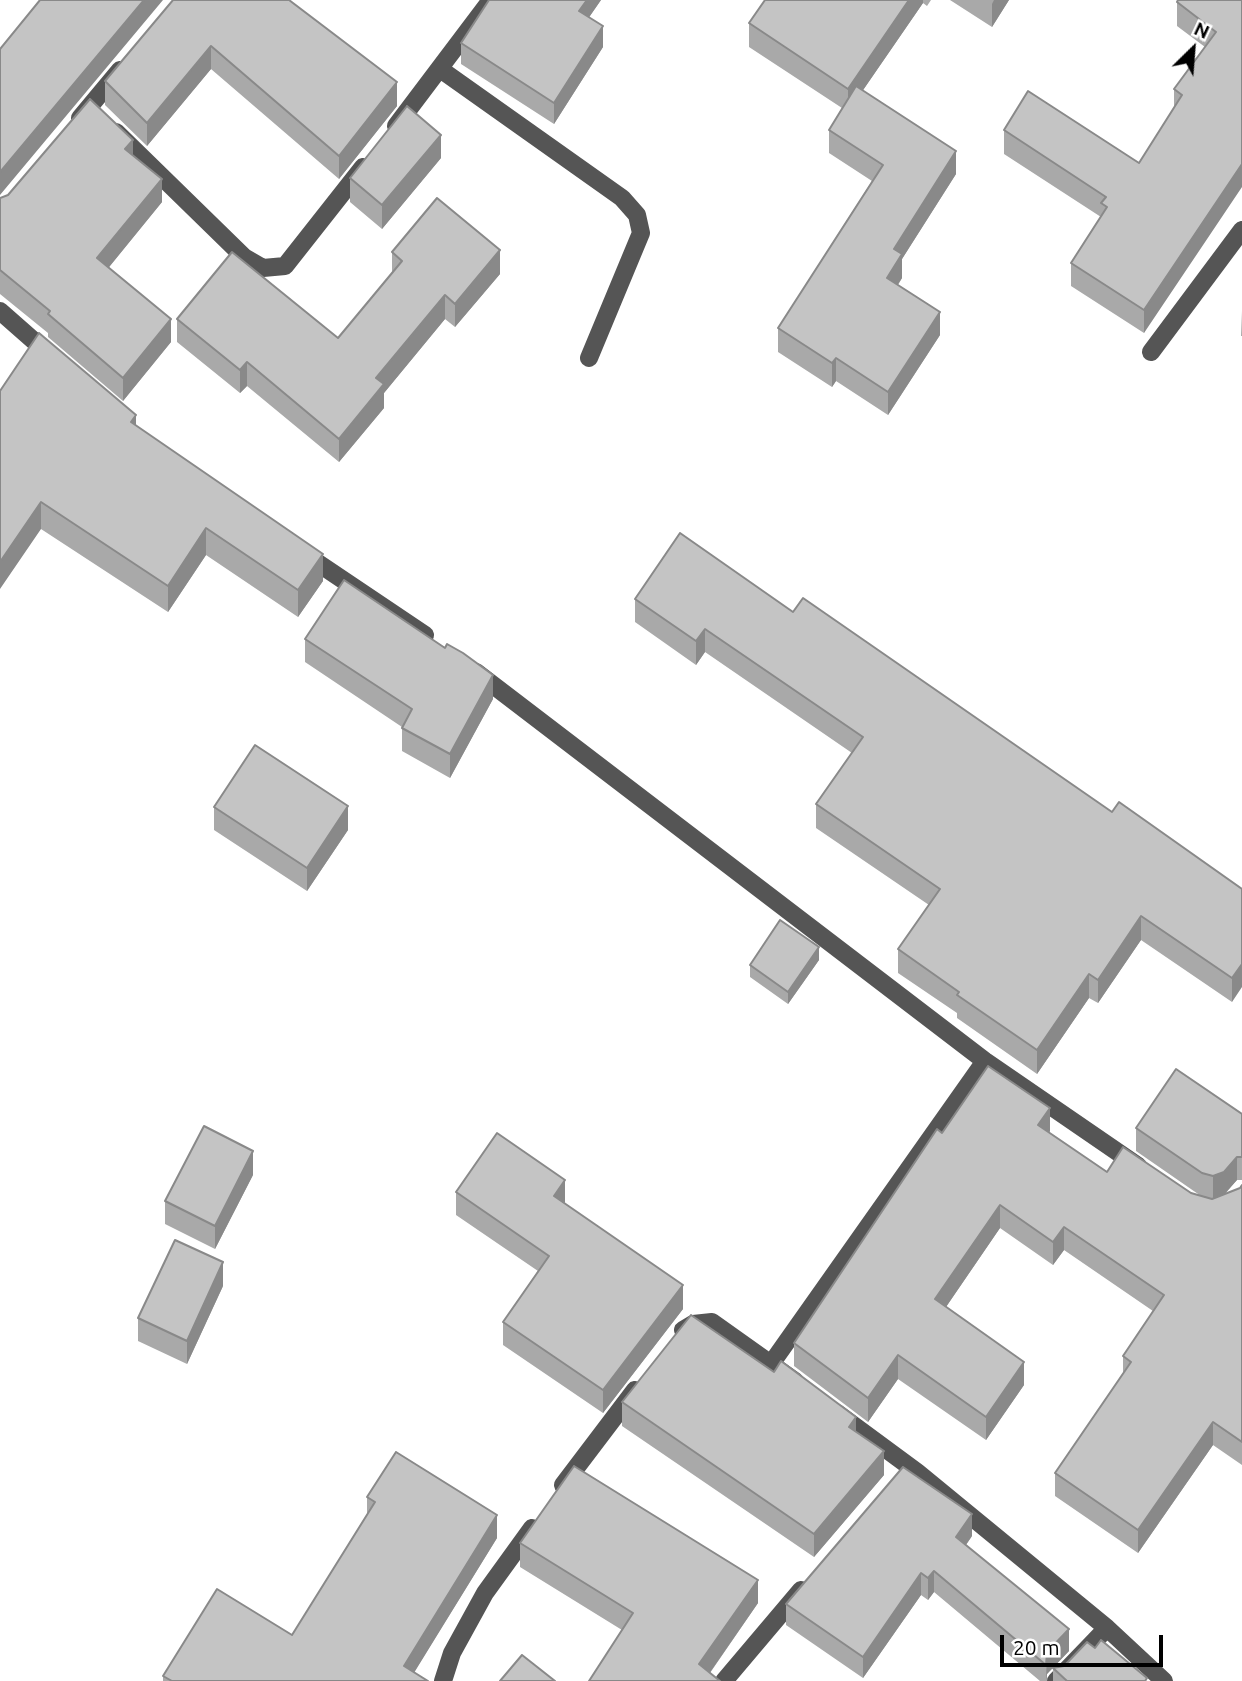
<!DOCTYPE html>
<style>
body{margin:0}
#map{position:relative;width:1242px;height:1681px;overflow:hidden;background:#fff;font-family:Ubuntu,sans-serif}
canvas{display:block}
.north{position:absolute;left:1158px;top:14px;width:70px;height:70px;-webkit-text-stroke:5px #fff;paint-order:stroke;rotate:25deg;font-size:19px;font-weight:700;line-height:28px;text-align:center;color:#000}
.north::after{content:'';display:block;margin:auto;width:24px;height:32px;background:#000;clip-path:polygon(50% 0,100% 100%,50% 72%,0 100%)}
.scale{position:absolute;left:1000px;top:1635px;width:163px;height:32px;box-sizing:border-box;border:4px solid #000;border-top:0;padding-left:9px;font-size:21px;line-height:24px;white-space:nowrap;color:#000;-webkit-text-stroke:5px #fff;paint-order:stroke}
</style>
<div id="map">
<canvas width="1242" height="1681"></canvas>
<div class="north">N</div>
<div class="scale">20 m</div>
</div>
<script>
const g = document.querySelector('canvas').getContext('2d');
g.lineJoin = 'round';
function shape(rows) {
  const path = new Path2D();
  for (const r of rows) {
    path.moveTo(r[0], r[1]);
    for (let i = 2; i < r.length; i += 2) path.lineTo(r[i], r[i + 1]);
  }
  return path;
}
function stroke(path, color, width, dash) {
  g.strokeStyle = color;
  g.lineWidth = width;
  g.lineCap = dash ? 'butt' : 'round';
  g.setLineDash(dash || []);
  g.stroke(path);
}
function paint(path, color) {
  g.fillStyle = color;
  g.fill(path, 'evenodd');
}
const minor = shape([
 [440,69,622,198,637,215,641,233,589,358],
 [80,118,120,70],
 [396,126,491,0],
 [116,132,244,257,263,268,285,266,363,167],
 [0,311,50,355],
 [1151,352,1242,230],
 [303,553,425,635],
 [476,672,985,1061,1138,1166],
 [683,1330,693,1324,712,1322,795,1381],
 [771,1364,985,1061],
 [837,1413,917,1472,1107,1628,1164,1681],
 [563,1485,635,1390],
 [443,1681,452,1653,485,1593,532,1528],
 [724,1681,801,1590],
 [1056,1681,1107,1628]
]);
const wall = shape([
 [173,0,397,106,339,179,211,69,147,146,105,105,105,81],
 [489,0,601,0,589,17,603,47,554,124,461,64,461,43],
 [765,0,931,0,927,6,923,3,863,90,956,174,902,259,902,278,898,285,940,335,888,415,836,381,832,387,778,352,778,328,872,181,829,153,829,130,842,108,749,47,749,23],
 [950,0,1009,0,992,27],
 [1242,0,1144,333,1071,286,1071,263,1101,217,1004,154,1004,130,1139,163,1174,108,1174,89,1205,47,1177,26,1177,2],
 [133,155,162,202,108,268,171,342,123,401,48,337,48,333,0,294,0,198],
 [441,158,382,229,350,202,350,178],
 [392,252,500,274,455,327,445,319,384,393,384,408,339,462,247,386,240,393,177,342,177,319,338,338,392,273],
 [1242,311,1242,336,1241,336],
 [0,391,136,425,323,581,298,617,206,555,168,612,41,529],
 [635,599,793,612,1112,812,1242,889,1232,1002,1141,940,1098,1003,1089,998,1037,1074,957,1018,957,1013,898,973,898,949,929,905,816,828,816,804,852,753,705,652,696,665,635,622],
 [305,639,493,699,450,778,402,751,402,727,305,662],
 [214,807,348,830,307,891,214,830],
 [819,960,788,1004,750,977,750,965],
 [1242,1114,1242,1180,1237,1180,1224,1194,1240,1188,1242,1185,1242,1465,1213,1445,1138,1553,1055,1496,1055,1473,1123,1375,1123,1356,1153,1311,1064,1250,1053,1265,1000,1228,946,1307,1024,1385,986,1440,898,1379,868,1422,794,1366,794,1343,942,1133,1050,1131,1049,1133,1107,1172,1201,1196,1136,1151,1136,1128],
 [253,1175,215,1249,165,1224,165,1201],
 [456,1192,565,1204,683,1309,603,1413,503,1345,503,1322,538,1271,456,1215],
 [223,1286,187,1364,138,1341,138,1318],
 [622,1402,856,1432,884,1475,814,1557,622,1426],
 [367,1497,497,1538,414,1672,428,1681,163,1681,163,1676,292,1635,367,1514],
 [972,1536,966,1545,1069,1651,1047,1674,1047,1681,1040,1681,934,1592,928,1600,921,1595,863,1678,786,1625,786,1604],
 [520,1543,758,1603,710,1673,622,1630,520,1567],
 [1095,1648,1147,1681,1053,1681,1053,1668,1064,1666]
]);
const shadedWall = shape([
 [144,0,163,0,0,195,0,172],
 [587,0,601,0,579,32,579,11],
 [909,0,923,0,923,3,848,112,848,89],
 [994,0,1009,0,992,27,992,4],
 [603,26,603,47,554,124,554,103],
 [211,46,211,69,147,146,147,123],
 [397,82,397,106,339,179,339,156],
 [441,135,441,158,382,229,382,205],
 [133,140,133,164,125,149],
 [956,151,956,174,902,259,902,278,887,301,887,278,894,249],
 [1242,164,1242,187,1144,333,1144,310],
 [162,179,162,202,97,282,97,258],
 [500,250,500,274,455,327,455,304],
 [445,295,445,319,384,393,384,408,339,462,339,439,376,378],
 [940,312,940,335,888,415,888,392],
 [171,319,171,342,123,401,123,378],
 [836,358,836,381,832,387,832,363],
 [247,362,247,386,240,393,240,370],
 [136,415,136,442,131,422],
 [41,502,41,529,0,589,0,562],
 [206,528,206,555,168,612,168,586],
 [323,554,323,581,298,617,298,590],
 [705,629,705,652,696,665,696,641],
 [493,675,493,699,450,778,450,754],
 [348,806,348,830,307,891,307,868],
 [1141,916,1141,940,1098,1003,1098,980],
 [819,947,819,960,788,1004,788,992],
 [1242,964,1242,987,1232,1002,1232,978],
 [1089,974,1089,998,1037,1074,1037,1050],
 [1050,1108,1050,1131,1038,1148,1038,1125],
 [253,1151,253,1175,215,1249,215,1226],
 [1237,1157,1237,1180,1224,1195,1213,1199,1213,1176],
 [565,1180,565,1203,554,1196],
 [1000,1205,1000,1228,935,1323,935,1299],
 [1064,1227,1064,1250,1053,1265,1053,1242],
 [223,1262,223,1286,187,1364,187,1341],
 [683,1285,683,1309,603,1413,603,1390],
 [898,1355,898,1379,868,1422,868,1398],
 [1024,1362,1024,1385,986,1440,986,1417],
 [856,1417,856,1440,849,1427],
 [1213,1422,1213,1445,1138,1553,1138,1530],
 [884,1451,884,1475,814,1557,814,1534],
 [972,1514,972,1536,956,1559,956,1537],
 [497,1515,497,1538,409,1681,404,1666],
 [934,1571,934,1592,928,1600,928,1578],
 [921,1573,921,1595,863,1678,863,1657],
 [758,1580,758,1603,704,1681,699,1664],
 [1069,1629,1069,1651,1047,1674,1046,1681,1047,1652]
]);
const building = shape([
 [40,0,144,0,0,172,0,49,40,0],
 [173,0,289,0,397,82,339,156,211,46,147,123,105,81,173,0],
 [489,0,587,0,579,11,603,26,554,103,461,43,489,0],
 [765,0,909,0,848,89,749,23,765,0],
 [1178,0,1242,0,1242,164,1144,310,1071,263,1107,207,1101,203,1106,197,1004,130,1028,91,1139,163,1182,95,1174,89,1216,32,1177,2,1178,0],
 [856,86,956,151,894,249,902,254,887,278,940,312,888,392,836,358,832,363,778,328,883,165,829,130,856,86],
 [90,99,133,140,125,149,162,179,97,258,171,319,123,378,48,314,50,311,0,270,0,198,8,195,90,99],
 [407,106,441,135,382,205,350,178,407,106],
 [437,198,500,250,455,304,445,295,376,378,384,384,339,439,247,362,240,370,177,319,232,252,338,338,402,261,392,252,437,198],
 [39,333,136,415,131,422,323,554,298,590,206,528,168,586,41,502,0,562,0,391,39,333],
 [680,533,793,612,803,598,1112,812,1119,802,1242,889,1242,964,1232,978,1141,916,1098,980,1089,974,1037,1050,957,995,959,992,898,949,940,889,816,804,863,737,705,629,696,641,635,599,680,533],
 [344,580,445,648,447,644,463,653,493,675,450,754,402,728,412,709,305,639,344,580],
 [255,745,348,806,307,868,214,807,255,745],
 [780,920,819,947,788,992,750,965,780,920],
 [988,1066,1050,1108,1038,1125,1107,1172,1123,1147,1191,1193,1212,1199,1240,1188,1242,1185,1242,1442,1213,1422,1138,1530,1055,1473,1131,1362,1123,1356,1164,1295,1064,1227,1053,1242,1000,1205,935,1299,1024,1362,986,1417,898,1355,868,1398,794,1343,937,1129,942,1133,988,1066],
 [1176,1069,1242,1114,1242,1157,1237,1157,1224,1172,1213,1176,1202,1173,1136,1128,1176,1069],
 [204,1126,253,1151,215,1226,165,1201,204,1126],
 [497,1133,565,1180,554,1196,683,1285,603,1390,503,1322,549,1256,456,1192,497,1133],
 [175,1240,223,1262,187,1341,138,1318,175,1240],
 [691,1315,774,1372,781,1361,856,1417,849,1427,884,1451,814,1534,622,1402,691,1315],
 [396,1452,497,1515,404,1666,428,1681,172,1681,163,1676,217,1589,292,1635,375,1502,367,1497,396,1452],
 [574,1466,758,1580,699,1664,720,1681,589,1681,633,1613,520,1543,574,1466],
 [903,1467,972,1514,956,1537,1069,1629,1047,1652,1046,1665,934,1571,928,1578,921,1573,863,1657,786,1604,903,1467],
 [1101,1640,1147,1678,1145,1681,1067,1681,1053,1668,1064,1666,1087,1642,1095,1648,1101,1640],
 [522,1655,555,1681,500,1681,522,1655]
]);
stroke(minor, '#555', 18);
paint(wall, '#a9a9a9');
paint(shadedWall, '#898989');
paint(building, '#c4c4c4');
stroke(building, '#898989', 2);
</script>
